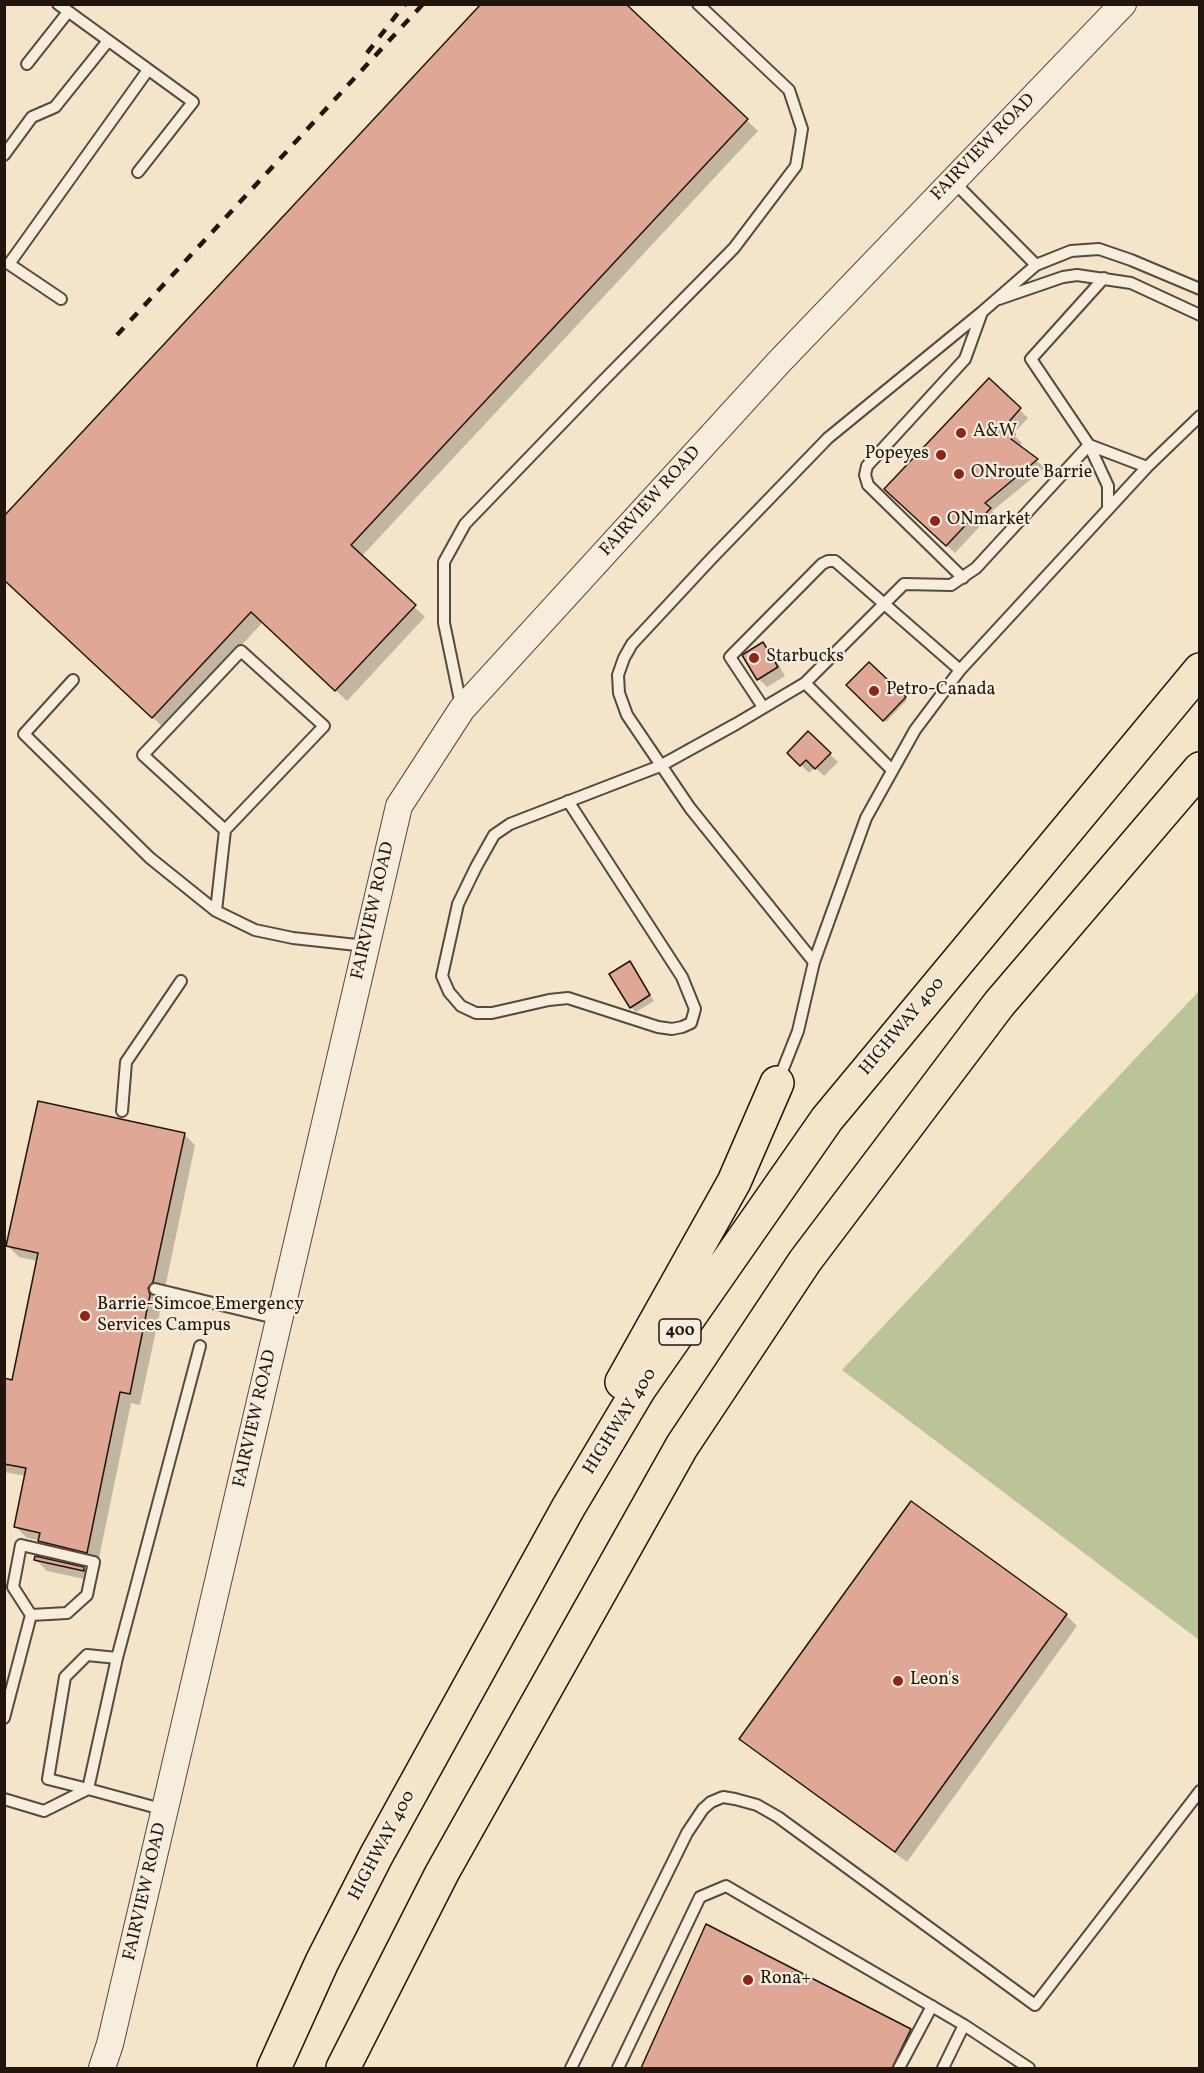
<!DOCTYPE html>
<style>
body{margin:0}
#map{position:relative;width:1204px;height:2073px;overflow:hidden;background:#f3e4ca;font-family:Vollkorn,serif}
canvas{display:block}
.frame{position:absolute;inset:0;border:6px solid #21160d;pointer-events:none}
</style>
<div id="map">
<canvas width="1204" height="2073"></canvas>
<div class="frame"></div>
</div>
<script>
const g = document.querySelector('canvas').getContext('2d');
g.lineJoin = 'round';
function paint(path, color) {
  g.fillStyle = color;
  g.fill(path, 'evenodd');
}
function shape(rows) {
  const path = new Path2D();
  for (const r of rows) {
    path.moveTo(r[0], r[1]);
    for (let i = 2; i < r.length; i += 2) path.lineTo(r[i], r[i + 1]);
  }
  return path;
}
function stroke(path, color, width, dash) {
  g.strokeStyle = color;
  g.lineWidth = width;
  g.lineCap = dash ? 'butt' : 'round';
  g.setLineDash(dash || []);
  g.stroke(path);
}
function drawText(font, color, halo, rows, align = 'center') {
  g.font = font + ' Vollkorn,serif';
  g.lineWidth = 4.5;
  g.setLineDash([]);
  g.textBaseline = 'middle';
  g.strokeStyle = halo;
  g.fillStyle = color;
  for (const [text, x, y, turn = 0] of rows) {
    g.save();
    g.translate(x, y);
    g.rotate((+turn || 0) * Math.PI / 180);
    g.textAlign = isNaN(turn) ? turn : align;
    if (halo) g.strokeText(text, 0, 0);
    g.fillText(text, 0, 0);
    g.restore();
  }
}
const green = shape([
 [1199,991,1199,1640,842,1370]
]);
const shadow = shape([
 [624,4,758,131,361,557,425,617,347,701,263,622,164,728,4,579],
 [989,380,1028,418,1013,434,1022,443,1019,446,1045,468,992,511,998,517,989,526,984,522,955,553,894,497],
 [763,644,771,652,785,676,767,687,759,679],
 [869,664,907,700,886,722,848,685],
 [808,733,838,762,824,776,815,767,809,773,789,753],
 [629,963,654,1001,636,1012,631,1007],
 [184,1134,195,1145,164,1293,158,1299,161,1307,140,1405,131,1403,98,1563,50,1552,39,1540,27,1538,16,1527,26,1476,4,1472,4,1380,13,1382,38,1261,19,1257,8,1246],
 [36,1560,83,1569,94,1581,47,1571],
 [1066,1615,1077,1626,907,1862,752,1749,741,1738],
 [707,1927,911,2030,919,2038,903,2068,643,2068]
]);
const building = shape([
 [481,4,626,4,748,119,351,545,416,605,335,691,251,612,152,718,4,580,4,516,481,4],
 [989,378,1021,408,1006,425,1015,434,1011,439,1038,459,985,503,991,508,980,519,975,515,946,546,884,489,989,378],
 [763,642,778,667,757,680,742,655,763,642],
 [869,662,906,697,883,721,846,685,869,662],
 [808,731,831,753,815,769,806,760,800,766,787,753,808,731],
 [630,961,650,995,630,1008,609,974,630,961],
 [38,1101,185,1133,153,1282,148,1288,150,1295,130,1394,120,1392,87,1553,38,1541,40,1533,14,1527,26,1468,4,1464,4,1378,12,1380,38,1253,6,1246,38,1101],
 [911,1501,1067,1614,895,1852,739,1739,911,1501],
 [35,1556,84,1567,84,1571,34,1560,35,1556],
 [706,1924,911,2029,892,2068,641,2068,706,1924]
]);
const service = shape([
 [58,4,193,102,138,172],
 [27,64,68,12],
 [4,155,32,117,55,107,108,41],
 [953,181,1036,265],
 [61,299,9,264,148,70],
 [999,299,1063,277,1077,275,1131,283,1200,315],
 [1089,445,1108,486,1108,507],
 [1089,445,1147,467],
 [963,578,868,485,865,475,867,466,965,359,982,312],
 [73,680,24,734,150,858,216,911,255,930,293,938,366,946],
 [805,683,892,770],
 [461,705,444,623,444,562,465,524,598,386,734,248,796,166,802,129,789,90,698,4],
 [763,707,730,657,822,564,828,561,835,561,960,670],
 [568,801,682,977,695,1009,691,1023,682,1027,672,1029,658,1027,568,998,549,1000,492,1013,476,1013,461,1006,449,992,442,976,458,904,476,867,494,835,510,824,660,766,736,724,805,683,904,584,951,585,976,568,1089,445,1031,359,1104,278],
 [216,911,225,830,143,755,241,651,324,726,225,830],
 [814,962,690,808,627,715,619,693,618,675,624,658,632,644,711,559,828,438,982,312,1036,265,1071,251,1099,249,1131,260,1200,289],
 [779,1079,798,1031,814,962,866,818,915,730,960,670,1147,467,1200,416],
 [122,1111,126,1062,181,981],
 [155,1289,279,1319],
 [117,1658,200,1346],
 [4,1718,31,1615,13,1587,21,1545,94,1562,87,1595,67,1613,31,1615],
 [4,1799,44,1811,88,1789,117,1658,87,1655,65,1677,48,1779,88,1789,165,1810],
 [571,2068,687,1833,703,1809,711,1802,723,1797,735,1799,757,1805,778,1817,1035,2005,1200,1791],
 [618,2068,700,1897,726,1886,964,2025,1029,2068],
 [899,2068,932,2006],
 [943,2068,964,2025]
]);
const tertiary = shape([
 [102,2068,110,2044,399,806,462,709,780,361,1123,4]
]);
const motorway = shape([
 [622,1382,734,1182,777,1083],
 [274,2068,322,1962,376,1856,568,1508,639,1389,827,1119,1200,670],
 [343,2068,442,1873,682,1446,805,1261,999,1004,1200,769]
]);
const rail = shape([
 [367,53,405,4],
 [117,335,423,4]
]);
const markers = [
 [961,433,6,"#8f2418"],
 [941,455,6,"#8f2418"],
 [959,474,6,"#8f2418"],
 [935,521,6,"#8f2418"],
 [754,658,6,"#8f2418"],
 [874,691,6,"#8f2418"],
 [85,1316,6,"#8f2418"],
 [898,1681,6,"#8f2418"],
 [748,1980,6,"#8f2418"]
];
const shields = [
 [680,1332,42]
];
const shieldNames = [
 ["400",680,1332]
];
const streetNames = [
 ["FAIRVIEW ROAD",984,148,-46],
 ["FAIRVIEW ROAD",651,502,-48],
 ["FAIRVIEW ROAD",374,911,-77],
 ["HIGHWAY 400",903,1027,-50],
 ["FAIRVIEW ROAD",256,1419,-77],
 ["HIGHWAY 400",621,1422,-58],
 ["HIGHWAY 400",383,1846,-62],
 ["FAIRVIEW ROAD",146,1892,-77]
];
const poiNames = [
 ["A&W",973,433],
 ["Popeyes",929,455,"right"],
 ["ONroute Barrie",971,474],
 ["ONmarket",947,521],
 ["Starbucks",766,658],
 ["Petro-Canada",886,691],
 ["Barrie-Simcoe Emergency",97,1306],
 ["Services Campus",97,1327],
 ["Leon's",910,1681],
 ["Rona+",760,1980]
];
paint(green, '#bbc496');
paint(shadow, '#0003');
paint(building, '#e0a796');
stroke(building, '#21160d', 1.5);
stroke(service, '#564a3c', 14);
stroke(tertiary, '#564a3c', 28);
stroke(motorway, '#21160d', 36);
stroke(service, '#f7eddd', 10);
stroke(tertiary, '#f7eddd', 26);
stroke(motorway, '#f3e4ca', 33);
stroke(rail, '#21160d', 4.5, [10, 10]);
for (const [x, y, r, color] of markers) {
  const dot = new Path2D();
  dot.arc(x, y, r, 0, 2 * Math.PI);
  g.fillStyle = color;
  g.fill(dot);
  stroke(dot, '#f7eddd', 2);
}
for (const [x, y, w] of shields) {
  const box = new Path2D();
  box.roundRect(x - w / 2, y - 13, w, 26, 4.5);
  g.fillStyle = '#f7eddd';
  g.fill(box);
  stroke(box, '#21160d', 1.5);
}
drawText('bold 16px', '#21160d', null, shieldNames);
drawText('18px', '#21160d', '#f7eddd', streetNames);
drawText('18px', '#21160d', '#f7eddd', poiNames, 'left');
</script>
